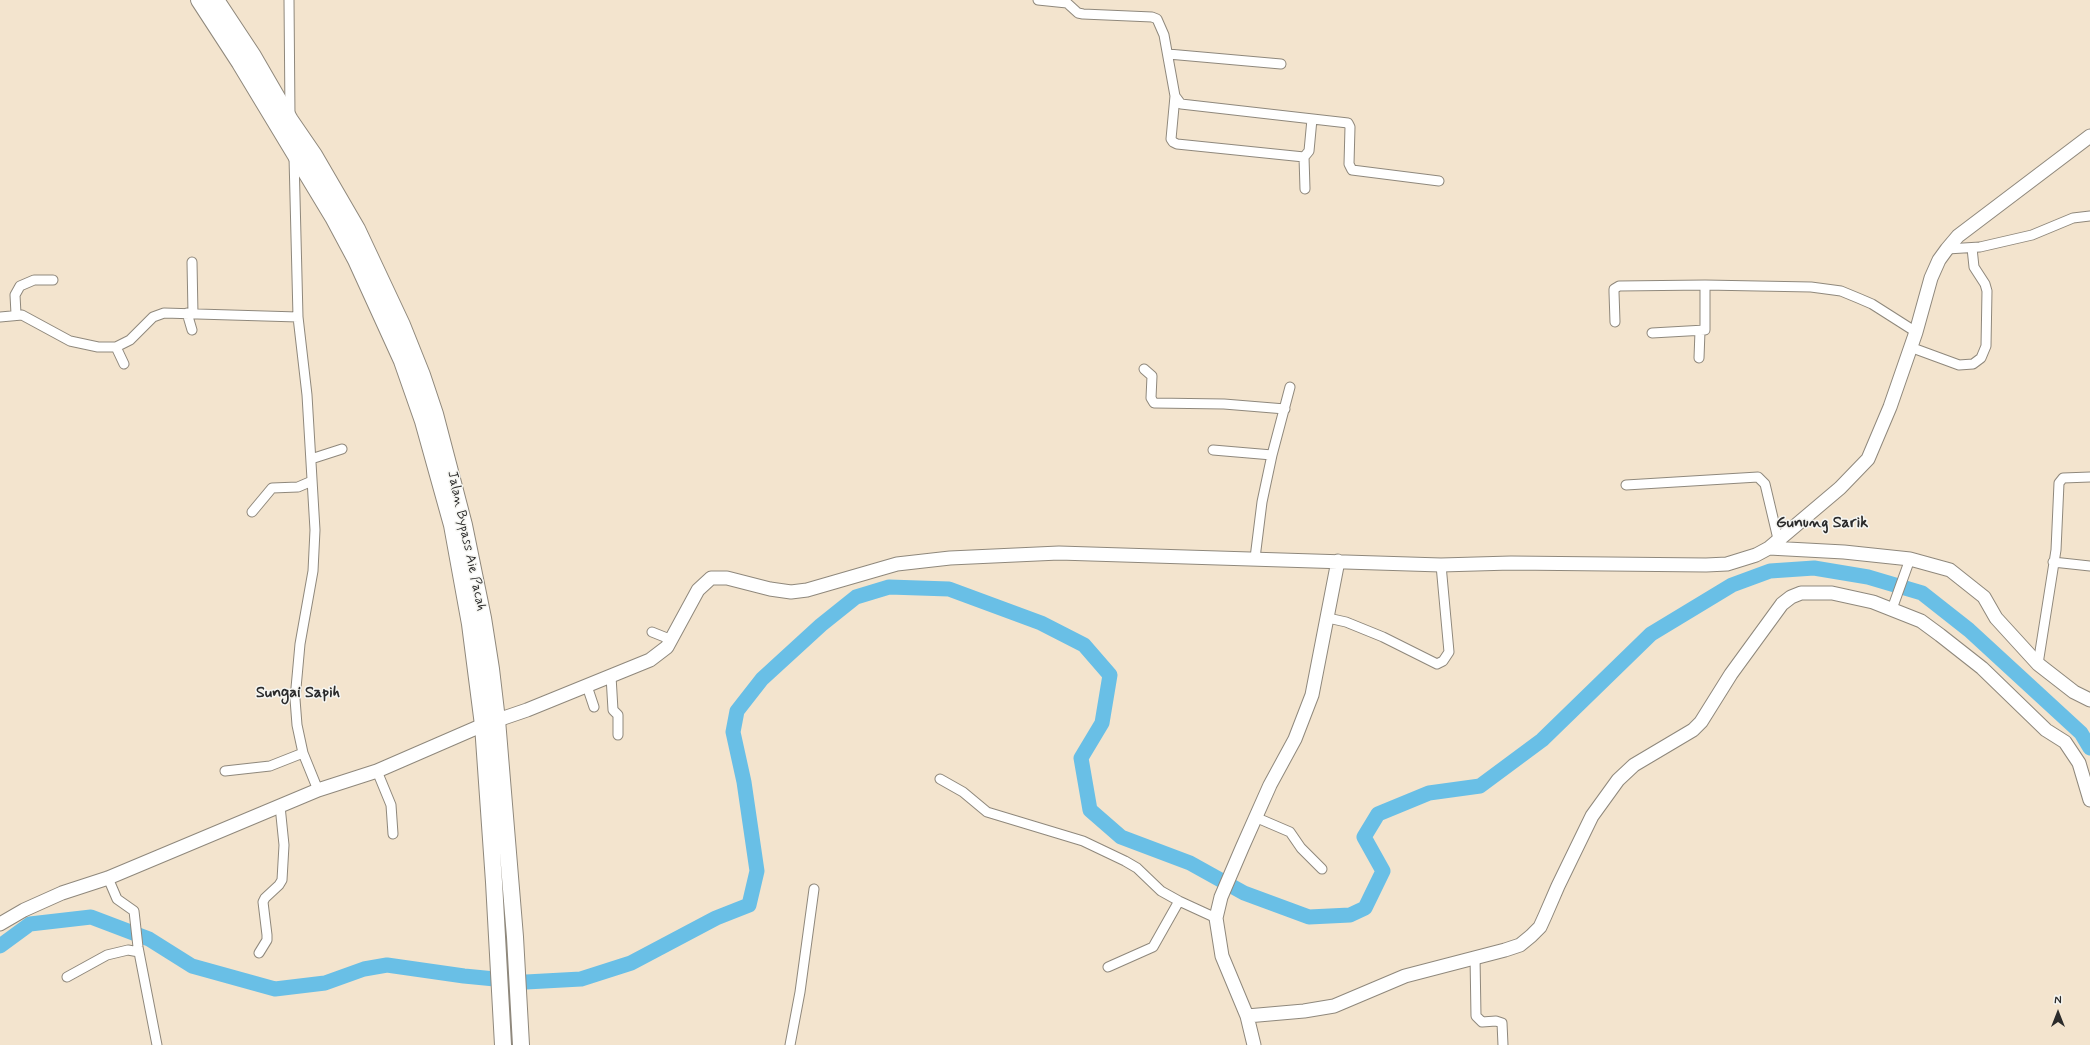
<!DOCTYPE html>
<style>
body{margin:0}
#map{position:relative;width:2090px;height:1045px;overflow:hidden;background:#f3e4ce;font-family:Mynerve,sans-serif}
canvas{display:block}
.north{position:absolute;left:2038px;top:993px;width:40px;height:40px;-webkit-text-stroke:3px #f6f6f2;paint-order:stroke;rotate:0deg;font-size:11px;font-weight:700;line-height:16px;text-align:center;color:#2b2b2b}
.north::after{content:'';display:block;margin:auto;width:14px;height:18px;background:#2b2b2b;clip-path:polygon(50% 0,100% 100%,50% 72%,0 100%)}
</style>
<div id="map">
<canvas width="2090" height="1045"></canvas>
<div class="north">N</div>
</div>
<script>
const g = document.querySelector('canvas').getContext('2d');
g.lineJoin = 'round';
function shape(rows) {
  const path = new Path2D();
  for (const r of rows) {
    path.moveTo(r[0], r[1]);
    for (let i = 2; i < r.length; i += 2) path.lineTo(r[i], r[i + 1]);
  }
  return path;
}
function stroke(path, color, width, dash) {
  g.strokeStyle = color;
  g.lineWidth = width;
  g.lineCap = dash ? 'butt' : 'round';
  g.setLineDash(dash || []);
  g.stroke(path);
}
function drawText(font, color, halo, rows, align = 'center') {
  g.font = font + ' Mynerve,sans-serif';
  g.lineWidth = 3;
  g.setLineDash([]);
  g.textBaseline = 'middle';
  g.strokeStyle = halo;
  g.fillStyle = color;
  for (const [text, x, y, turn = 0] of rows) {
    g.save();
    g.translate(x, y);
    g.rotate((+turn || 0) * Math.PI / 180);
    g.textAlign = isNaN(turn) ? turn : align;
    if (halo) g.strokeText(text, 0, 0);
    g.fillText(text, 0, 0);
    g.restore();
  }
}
const river = shape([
 [0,946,30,924,91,917,149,939,192,966,275,989,325,983,364,969,387,965,464,976,526,982,581,979,631,963,716,918,749,905,757,871,744,782,733,732,737,711,762,679,821,625,856,597,889,587,949,589,1041,623,1084,645,1110,675,1102,723,1081,758,1090,810,1121,837,1190,863,1244,893,1309,917,1350,915,1365,908,1383,871,1364,837,1378,814,1429,793,1480,786,1542,740,1651,634,1732,585,1770,571,1814,568,1868,577,1922,593,1969,630,2081,733,2090,748]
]);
const street = shape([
 [289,0,290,115],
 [1038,0,1067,3,1078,13,1083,14,1152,17,1157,19,1164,35,1175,96,1181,104,1348,123,1350,127,1349,164,1352,170,1439,181],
 [1168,54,1281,64],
 [1175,96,1171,139,1173,142,1177,144,1304,157,1309,151,1312,119],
 [294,157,298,317,307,395,315,530,313,571,300,644,295,699,297,725,303,753,318,790],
 [1304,157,1305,189],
 [1947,249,1980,247,2032,235,2073,218,2090,216],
 [192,262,193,314],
 [187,313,192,330],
 [16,314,15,295,20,286,34,280,53,280],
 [0,317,22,315,70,341,98,347,116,347,130,340,153,317,164,313,298,317],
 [1615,322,1614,292,1614,289,1619,286,1705,285,1811,287,1841,291,1858,298,1872,304,1916,332],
 [1652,333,1705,330,1705,285],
 [116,347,124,364],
 [1910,347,1959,365,1973,364,1981,358,1986,346,1987,291,1985,284,1974,267,1972,248],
 [1699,358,1700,331],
 [1144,369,1152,376,1151,398,1154,403,1224,404,1285,409],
 [1213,450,1272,455],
 [311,459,342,449],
 [1626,485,1758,477,1765,484,1778,539],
 [252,512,272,488,298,487,312,481],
 [1255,558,1262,502,1272,455,1290,387],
 [2053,562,2090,566],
 [1892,609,1910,559],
 [1328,618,1346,622,1383,637,1437,664,1443,661,1449,652,1441,565],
 [652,632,672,640],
 [2038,664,2056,550,2059,483,2063,478,2090,477],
 [611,676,613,710,618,715,618,735],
 [587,686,594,707],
 [225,771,270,766,303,753],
 [377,771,391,805,393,834],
 [940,779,963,792,987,812,1083,841,1125,861,1137,868,1161,891,1179,901],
 [1255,817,1290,832,1301,848,1322,869],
 [108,878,117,899,134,911,138,947,157,1045],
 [259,953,267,940,267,935,263,902,265,898,279,885,282,880,284,845,280,806],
 [1475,957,1476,1016,1482,1022,1496,1021,1502,1023,1503,1045],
 [1108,967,1153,947,1179,901,1216,918],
 [67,977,107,955,128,950,139,952],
 [790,1045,800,992,814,889]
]);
const secondary = shape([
 [1769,548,1844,552,1910,559,1950,570,1984,597,1996,618,2038,664,2074,692,2090,700],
 [0,924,24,910,62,893,108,878,318,790,377,771,483,725,527,710,650,660,667,647,698,590,711,578,727,578,770,589,791,592,807,590,897,564,950,558,1059,553,1441,565,1511,563,1706,565,1727,564,1756,555,1769,548,1840,488,1868,459,1890,407,1916,332,1931,278,1939,260,1947,249,1958,236,2090,136],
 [1247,1016,1304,1011,1334,1006,1405,976,1505,950,1520,945,1531,936,1540,927,1545,916,1558,886,1592,816,1618,780,1634,765,1693,730,1701,722,1731,674,1782,604,1791,597,1801,593,1832,593,1873,602,1921,621,1940,635,1982,668,2046,730,2065,742,2079,763,2090,800],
 [1254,1045,1247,1016,1222,956,1216,918,1221,897,1242,848,1270,785,1295,739,1312,695,1338,561]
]);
const highway = shape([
 [199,0,240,63,333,217,356,260,402,361,423,421,452,525,470,624,483,725,494,882,503,1045],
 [216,0,253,56,290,120,314,155,357,229,402,325,422,375,435,414,464,525,483,618,491,669,497,720,515,937,521,1045]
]);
const streetNames = [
 ["Jalan Bypass Aie Pacah",466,541,78]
];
const quarterNames = [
 ["Gunung Sarik",1822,524],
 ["Sungai Sapih",298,694]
];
stroke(river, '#69bfe6', 15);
stroke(street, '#8f887c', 11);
stroke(secondary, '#8f887c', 15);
stroke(highway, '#8f887c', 18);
stroke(street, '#fff', 9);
stroke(secondary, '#fff', 13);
stroke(highway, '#fff', 16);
drawText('14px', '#2b2b2b', '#f6f6f2', streetNames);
drawText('bold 16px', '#2b2b2b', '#f6f6f2', quarterNames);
</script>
